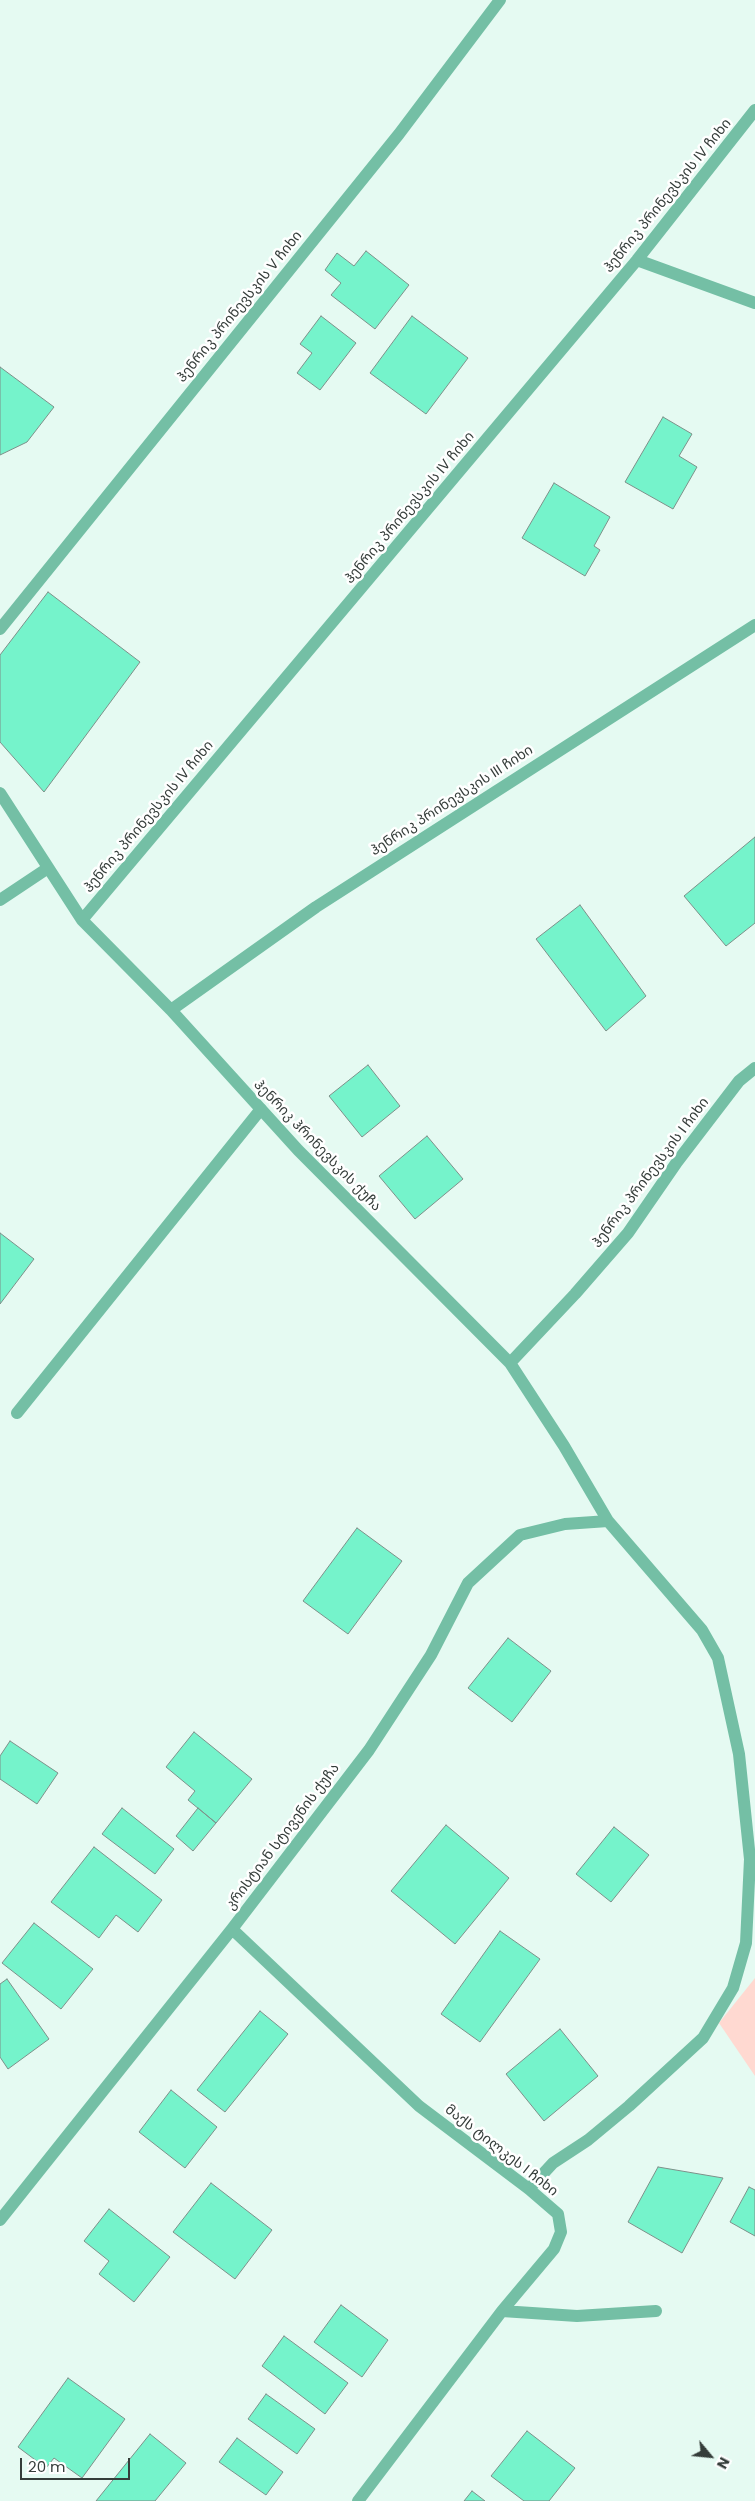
<!DOCTYPE html>
<meta charset="utf-8">
<style>
body{margin:0}
#map{position:relative;width:755px;height:2501px;overflow:hidden;background:#e5faf2;font-family:Poppins,sans-serif}
canvas{display:block}
.north{position:absolute;left:685px;top:2431px;width:50px;height:50px;-webkit-text-stroke:4px #fff;paint-order:stroke;rotate:118deg;font-size:14px;font-weight:700;line-height:20px;text-align:center;color:#353d3a}
.north::after{content:'';display:block;margin:auto;width:18px;height:22px;background:#353d3a;clip-path:polygon(50% 0,100% 100%,50% 72%,0 100%)}
.scale{position:absolute;left:20px;top:2458px;width:110px;height:22px;box-sizing:border-box;border:2px solid #353d3a;border-top:0;padding-left:6px;font-size:15px;line-height:18px;white-space:nowrap;color:#353d3a;-webkit-text-stroke:4px #fff;paint-order:stroke}
</style>
<div id="map">
<canvas width="755" height="2501"></canvas>
<div class="north">N</div>
<div class="scale">20 m</div>
</div>
<script>
const g = document.querySelector('canvas').getContext('2d');
g.lineJoin = 'round';
function paint(path, color) {
  g.fillStyle = color;
  g.fill(path, 'evenodd');
}
function shape(rows) {
  const path = new Path2D();
  for (const r of rows) {
    path.moveTo(r[0], r[1]);
    for (let i = 2; i < r.length; i += 2) path.lineTo(r[i], r[i + 1]);
  }
  return path;
}
function stroke(path, color, width, dash) {
  g.strokeStyle = color;
  g.lineWidth = width;
  g.lineCap = dash ? 'butt' : 'round';
  g.setLineDash(dash || []);
  g.stroke(path);
}
function drawText(font, color, halo, rows, align = 'center') {
  g.font = font + ' Poppins,"Noto Sans Georgian",sans-serif';
  g.lineWidth = 5;
  g.setLineDash([]);
  g.textBaseline = 'middle';
  g.strokeStyle = halo;
  g.fillStyle = color;
  for (const [text, x, y, turn = 0] of rows) {
    g.save();
    g.translate(x, y);
    g.rotate((+turn || 0) * Math.PI / 180);
    g.textAlign = isNaN(turn) ? turn : align;
    if (halo) g.strokeText(text, 0, 0);
    g.fillText(text, 0, 0);
    g.restore();
  }
}
const green = shape([
 [755,1978,755,2076,719,2023]
]);
const building = shape([
 [366,251,409,285,375,329,331,295,341,283,325,270,337,253,354,266,366,251],
 [321,316,356,343,320,390,297,373,312,353,300,344,321,316],
 [412,316,468,358,426,414,370,373,412,316],
 [0,367,54,407,27,442,0,455,0,367],
 [663,417,692,434,679,456,697,467,673,509,625,482,663,417],
 [554,483,610,517,594,546,600,550,585,576,522,538,554,483],
 [48,592,140,662,44,792,0,742,0,655,48,592],
 [755,837,755,923,726,946,684,896,755,837],
 [580,905,646,996,606,1031,536,939,580,905],
 [368,1065,400,1106,362,1137,329,1096,368,1065],
 [427,1136,463,1179,415,1219,379,1176,427,1136],
 [0,1233,34,1259,0,1304,0,1233],
 [357,1528,402,1561,348,1634,303,1601,357,1528],
 [508,1638,551,1671,512,1722,468,1688,508,1638],
 [194,1732,252,1779,216,1823,188,1800,195,1791,166,1767,194,1732],
 [10,1741,58,1773,37,1804,0,1779,0,1756,10,1741],
 [122,1808,174,1849,155,1874,102,1834,122,1808],
 [198,1808,216,1823,193,1851,176,1836,198,1808],
 [446,1825,509,1878,455,1944,391,1891,446,1825],
 [614,1827,649,1855,611,1902,576,1874,614,1827],
 [94,1847,162,1900,138,1932,116,1915,99,1938,51,1902,94,1847],
 [34,1923,93,1969,61,2009,2,1963,34,1923],
 [500,1931,540,1959,480,2042,441,2014,500,1931],
 [7,1979,49,2039,8,2069,0,2057,0,1984,7,1979],
 [260,2011,288,2034,225,2112,197,2090,260,2011],
 [560,2029,598,2076,544,2121,506,2074,560,2029],
 [171,2090,217,2127,185,2168,139,2132,171,2090],
 [658,2167,723,2178,682,2253,628,2222,658,2167],
 [211,2183,272,2230,235,2279,173,2232,211,2183],
 [749,2187,755,2190,755,2236,730,2222,749,2187],
 [109,2209,170,2257,134,2302,99,2274,109,2261,84,2241,109,2209],
 [341,2305,388,2340,362,2377,314,2342,341,2305],
 [284,2336,348,2383,325,2414,262,2366,284,2336],
 [68,2378,125,2419,82,2478,54,2458,46,2468,18,2447,68,2378],
 [266,2394,315,2429,297,2454,248,2419,266,2394],
 [527,2431,575,2468,549,2501,524,2501,491,2476,527,2431],
 [150,2434,186,2463,155,2501,96,2501,150,2434],
 [237,2438,283,2472,266,2495,219,2462,237,2438],
 [472,2491,485,2501,464,2501,472,2491]
]);
const minor = shape([
 [637,260,755,303],
 [0,629,399,134,500,0],
 [0,793,82,920,171,1010,298,1150,510,1363,564,1446,608,1521,702,1630,718,1658,739,1754,750,1859,746,1943,733,1988,703,2038,629,2106,588,2140,553,2163,529,2189],
 [0,900,48,868],
 [82,920,637,260,755,110],
 [171,1010,316,907,755,625],
 [510,1363,575,1294,628,1233,677,1162,739,1081,755,1068],
 [17,1413,261,1109],
 [232,1929,419,2106,529,2189,558,2214,561,2232,554,2249,502,2311,358,2501],
 [0,2220,232,1929,369,1750,431,1655,468,1583,520,1535,565,1524,608,1521],
 [502,2311,577,2316,656,2311]
]);
const streetNames = [
 ["ჰენრიკ პრინევსკის IV ჩიხი",668,196,-51],
 ["ჰენრიკ პრინევსკის V ჩიხი",240,307,-51],
 ["ჰენრიკ პრინევსკის IV ჩიხი",410,508,-50],
 ["ჰენრიკ პრინევსკის III ჩიხი",452,801,-33],
 ["ჰენრიკ პრინევსკის IV ჩიხი",149,817,-50],
 ["ჰენრიკ ჰრინევსკის ქუჩა",317,1146,46],
 ["ჰენრიკ პრინევსკის I ჩიხი",651,1173,-53],
 ["კრისტიან სტივენის ქუჩა",283,1837,-53],
 ["მაქს ტილკეს I ჩიხი",501,2151,38]
];
paint(green, '#ffd9d1');
paint(building, '#75f3cb');
stroke(building, '#7d9089', 1);
stroke(minor, '#74bfa5', 12);
drawText('14px', '#353d3a', '#fff', streetNames);
</script>
